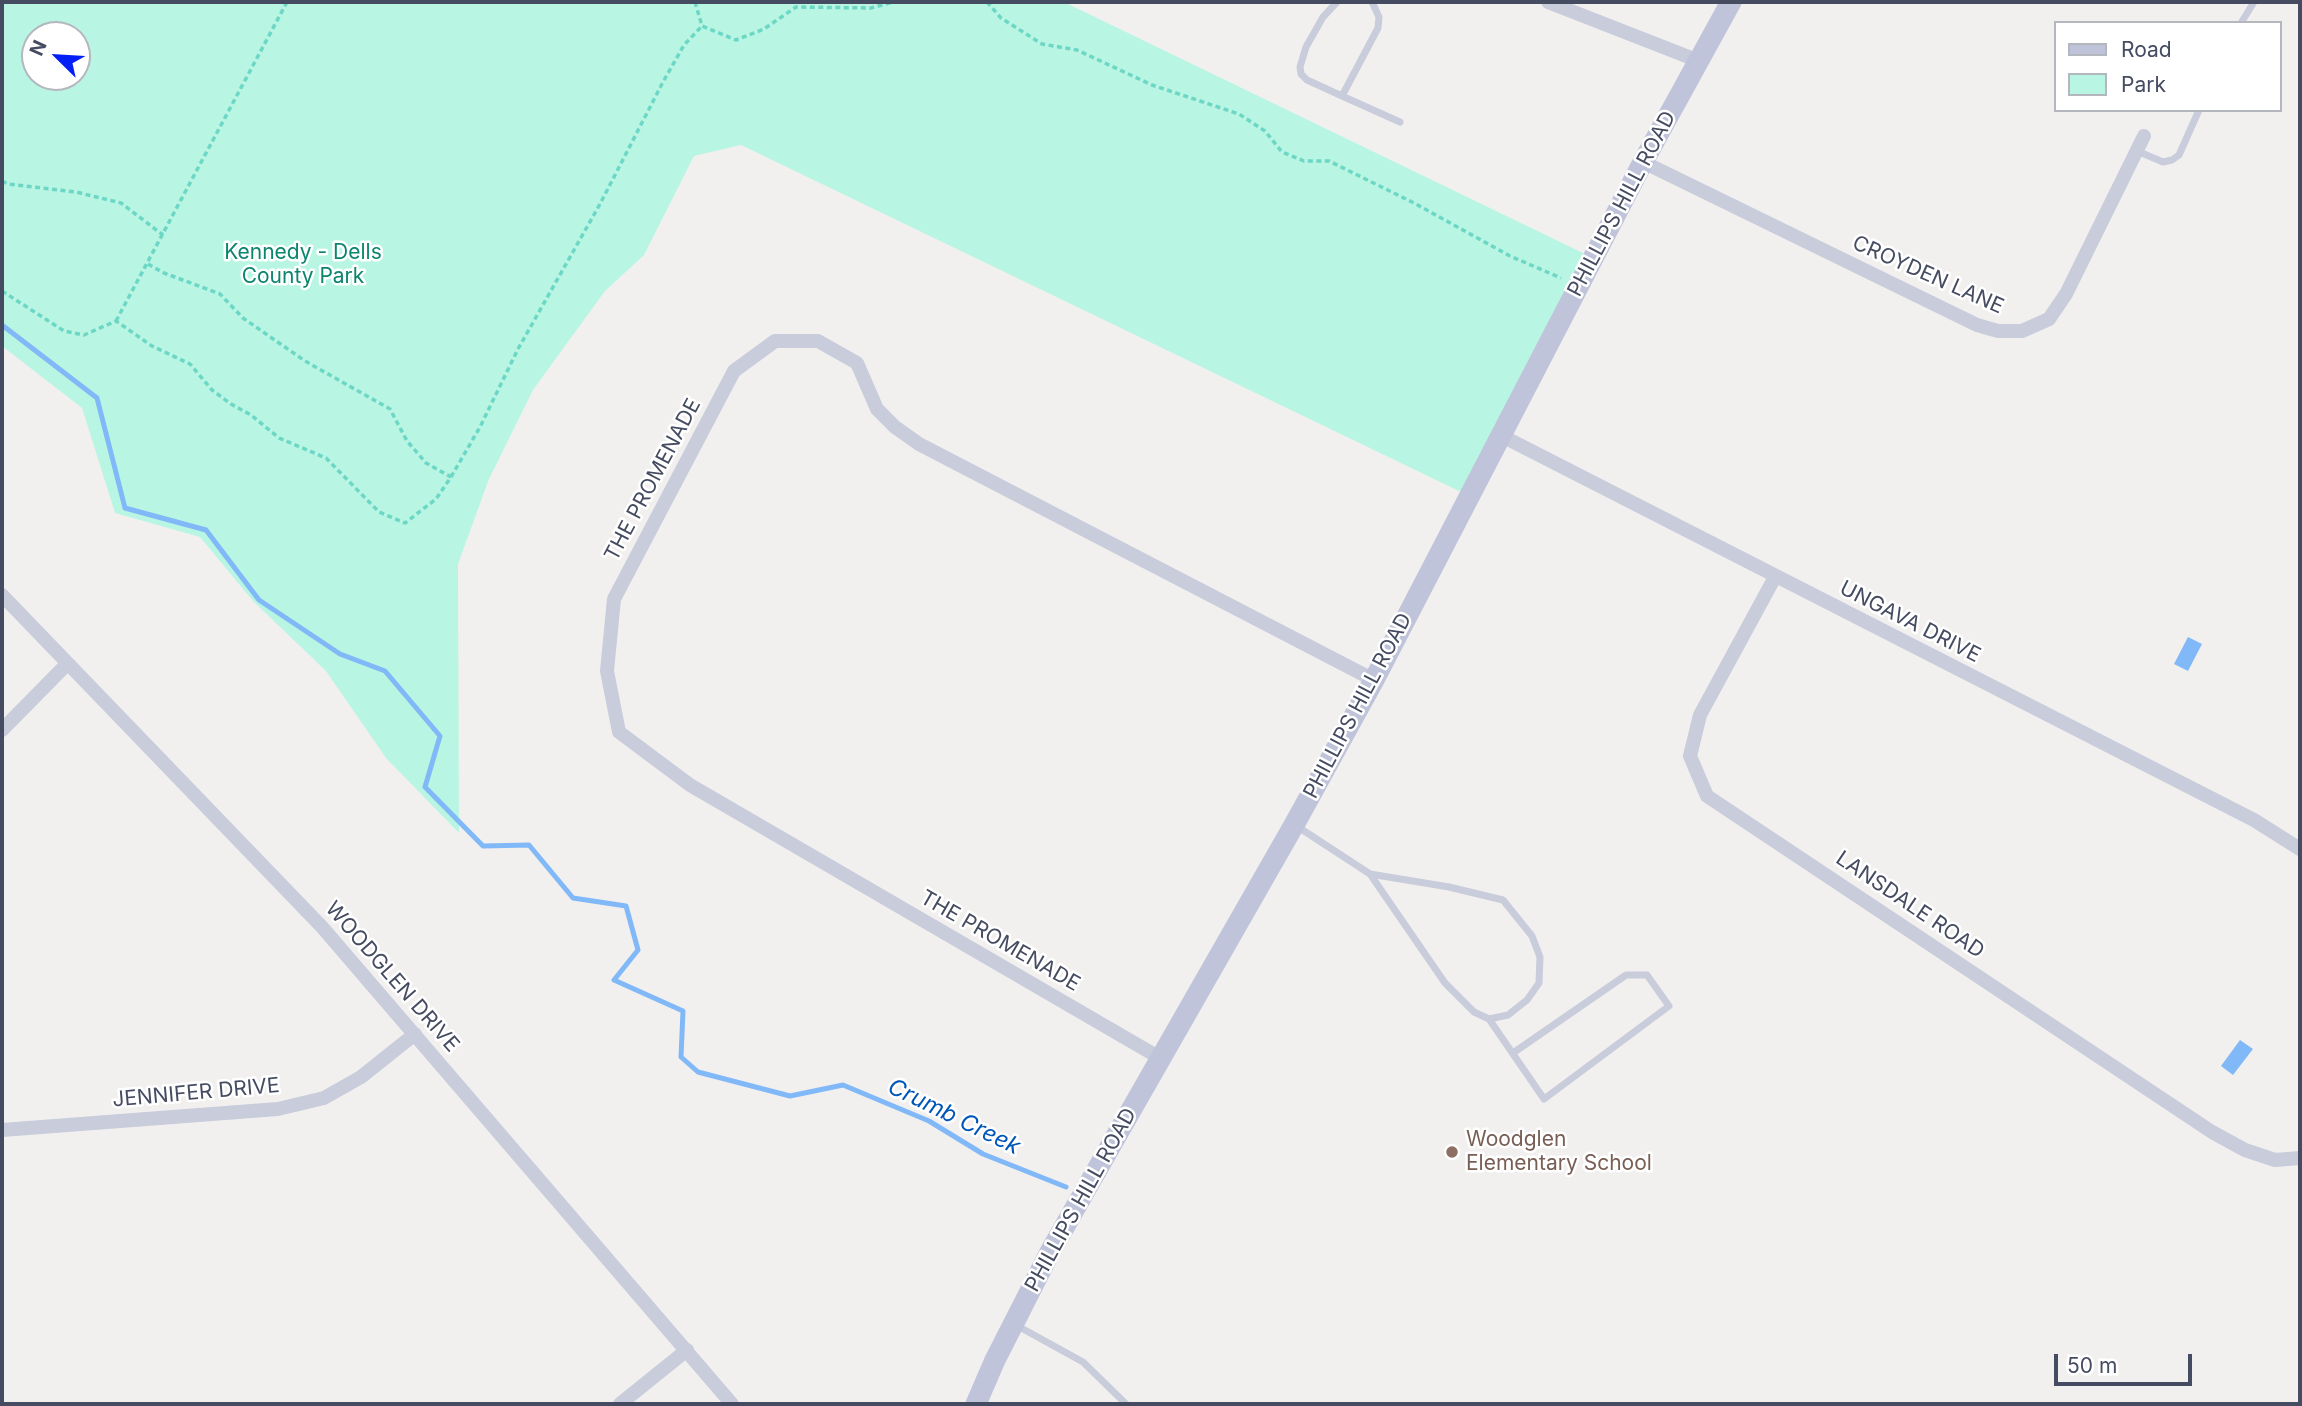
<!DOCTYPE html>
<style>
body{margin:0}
#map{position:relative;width:2302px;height:1406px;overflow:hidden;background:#f2f0ef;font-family:Inter,sans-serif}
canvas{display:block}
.frame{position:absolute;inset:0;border:4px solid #454b60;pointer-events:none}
.legend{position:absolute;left:2054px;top:21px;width:228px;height:91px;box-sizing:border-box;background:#fff;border:2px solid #b5b7bf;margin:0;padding:9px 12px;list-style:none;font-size:21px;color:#454b60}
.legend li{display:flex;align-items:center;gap:14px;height:35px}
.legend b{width:35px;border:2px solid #b5b7bf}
.north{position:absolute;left:21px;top:21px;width:70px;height:70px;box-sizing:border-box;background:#fff;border:2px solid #b5b7bf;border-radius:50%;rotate:294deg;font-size:19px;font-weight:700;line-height:28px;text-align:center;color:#454b60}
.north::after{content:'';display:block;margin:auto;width:24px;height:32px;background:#031ff8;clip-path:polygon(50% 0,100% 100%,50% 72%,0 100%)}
.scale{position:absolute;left:2054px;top:1354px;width:138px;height:32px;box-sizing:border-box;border:4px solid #454b60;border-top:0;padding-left:9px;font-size:21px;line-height:24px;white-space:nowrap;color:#454b60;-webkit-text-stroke:5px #fff;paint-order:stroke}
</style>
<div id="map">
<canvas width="2302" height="1406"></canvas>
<div class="frame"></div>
<ul class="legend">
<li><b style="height:9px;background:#c0c4db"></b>Road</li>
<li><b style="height:19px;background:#b9f5e3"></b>Park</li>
</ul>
<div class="north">N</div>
<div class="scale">50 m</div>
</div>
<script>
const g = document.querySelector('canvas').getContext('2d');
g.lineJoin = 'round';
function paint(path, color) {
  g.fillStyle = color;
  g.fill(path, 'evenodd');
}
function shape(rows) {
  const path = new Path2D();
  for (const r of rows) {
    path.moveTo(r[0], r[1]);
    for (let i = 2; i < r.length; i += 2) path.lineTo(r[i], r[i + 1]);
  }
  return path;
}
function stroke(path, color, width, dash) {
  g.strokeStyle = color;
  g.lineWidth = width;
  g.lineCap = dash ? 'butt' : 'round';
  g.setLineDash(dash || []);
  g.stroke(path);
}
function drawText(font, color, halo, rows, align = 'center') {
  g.font = font + ' Inter,sans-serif';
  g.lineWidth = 5;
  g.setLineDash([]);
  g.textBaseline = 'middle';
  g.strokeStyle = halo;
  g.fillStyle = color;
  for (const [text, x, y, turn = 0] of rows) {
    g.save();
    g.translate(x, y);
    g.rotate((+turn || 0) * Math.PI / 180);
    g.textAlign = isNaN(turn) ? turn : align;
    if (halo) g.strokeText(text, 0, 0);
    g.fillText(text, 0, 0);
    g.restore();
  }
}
const green = shape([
 [2,2,1064,2,1585,254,1461,492,741,145,694,156,644,255,605,291,533,390,489,479,458,564,459,833,386,758,326,671,253,601,200,537,115,513,82,408,2,346],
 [35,35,77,35,77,77,35,77]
]);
const water = shape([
 [2188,637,2202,644,2188,671,2174,664],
 [2240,1040,2253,1049,2233,1075,2221,1066]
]);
const stream = shape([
 [2,325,97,398,125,508,206,530,259,600,340,654,385,671,440,736,425,787,483,846,529,845,573,898,626,906,638,950,614,980,683,1011,681,1057,698,1072,790,1096,843,1085,929,1121,983,1154,1066,1187]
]);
const path = shape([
 [695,2,702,26,736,40,764,29,796,7,871,8,893,2],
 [987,2,1001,18,1042,44,1077,50,1152,85,1239,114,1265,131,1282,152,1304,161,1329,161,1414,203,1510,256,1561,278],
 [2,181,8,184,76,192,121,203,163,235],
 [148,264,164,273,220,294,243,318,305,361,390,409,407,441,426,463,451,477],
 [2,291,64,331,84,335,116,321,152,346,190,364,212,390,231,404,251,415,279,438,326,458,379,512,405,523,436,499,451,477,480,427,518,349,600,204,663,82,684,45,702,26],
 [116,321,287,2]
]);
const lane = shape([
 [1337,2,1323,17,1306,47,1300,67,1301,74,1307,80,1342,96,1378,28,1379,17,1372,2],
 [2241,23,2254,2],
 [1342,96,1400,122],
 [2137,151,2163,162,2172,160,2179,155,2199,110],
 [1295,825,1370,874,1445,983,1474,1012,1489,1019,1508,1015,1527,1000,1539,983,1540,957,1532,936,1503,900,1449,887,1370,874],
 [1489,1019,1544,1099,1669,1006,1647,975,1626,975,1513,1053],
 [1014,1324,1083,1362,1126,1404]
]);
const street = shape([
 [1548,2,1699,61],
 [1643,162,1977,325,1998,331,2022,331,2049,319,2066,294,2144,136],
 [1500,435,2254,820,2300,849],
 [1775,577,1700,715,1690,756,1707,796,2212,1132,2245,1150,2275,1160,2300,1158],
 [2,595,322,927,732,1404],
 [2,730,67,664],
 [1160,1058,690,785,619,732,607,671,614,599,734,371,775,341,818,341,857,363,877,409,895,427,919,444,1374,680],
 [2,1130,278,1109,324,1098,361,1077,415,1034],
 [620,1404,687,1350]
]);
const secondary = shape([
 [976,1404,995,1360,1050,1252,1294,825,1374,680,1643,162,1731,2]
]);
const markers = [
 [1452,1152,7,"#8d6e63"]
];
const streetNames = [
 ["PHILLIPS HILL ROAD",1622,204,-62],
 ["CROYDEN LANE",1928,275,24],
 ["THE PROMENADE",653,480,-62],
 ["UNGAVA DRIVE",1910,622,27],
 ["PHILLIPS HILL ROAD",1358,706,-62],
 ["LANSDALE ROAD",1910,905,34],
 ["THE PROMENADE",1000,941,30],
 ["WOODGLEN DRIVE",392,977,49],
 ["JENNIFER DRIVE",196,1093,-5],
 ["PHILLIPS HILL ROAD",1081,1200,-61]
];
const parkNames = [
 ["Kennedy - Dells",303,253],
 ["County Park",303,277]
];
const educationNames = [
 ["Woodglen",1466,1140],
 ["Elementary School",1466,1164]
];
const waterNames = [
 ["Crumb Creek",954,1117,26]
];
paint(green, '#b9f5e3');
paint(water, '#81b8f7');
stroke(stream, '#81b8f7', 5);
stroke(path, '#6dd7c5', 3.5, [5, 3.5]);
stroke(lane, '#c8ccdb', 7);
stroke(street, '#c8ccdb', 14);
stroke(secondary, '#c0c4db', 21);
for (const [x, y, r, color] of markers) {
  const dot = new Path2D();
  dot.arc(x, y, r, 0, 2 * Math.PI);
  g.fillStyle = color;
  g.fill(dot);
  stroke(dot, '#fff', 2.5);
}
drawText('21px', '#454b60', '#fff', streetNames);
drawText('21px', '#0c856f', '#fff', parkNames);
drawText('21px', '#785e54', '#fff', educationNames, 'left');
drawText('italic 23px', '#0056b8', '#fff', waterNames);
</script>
